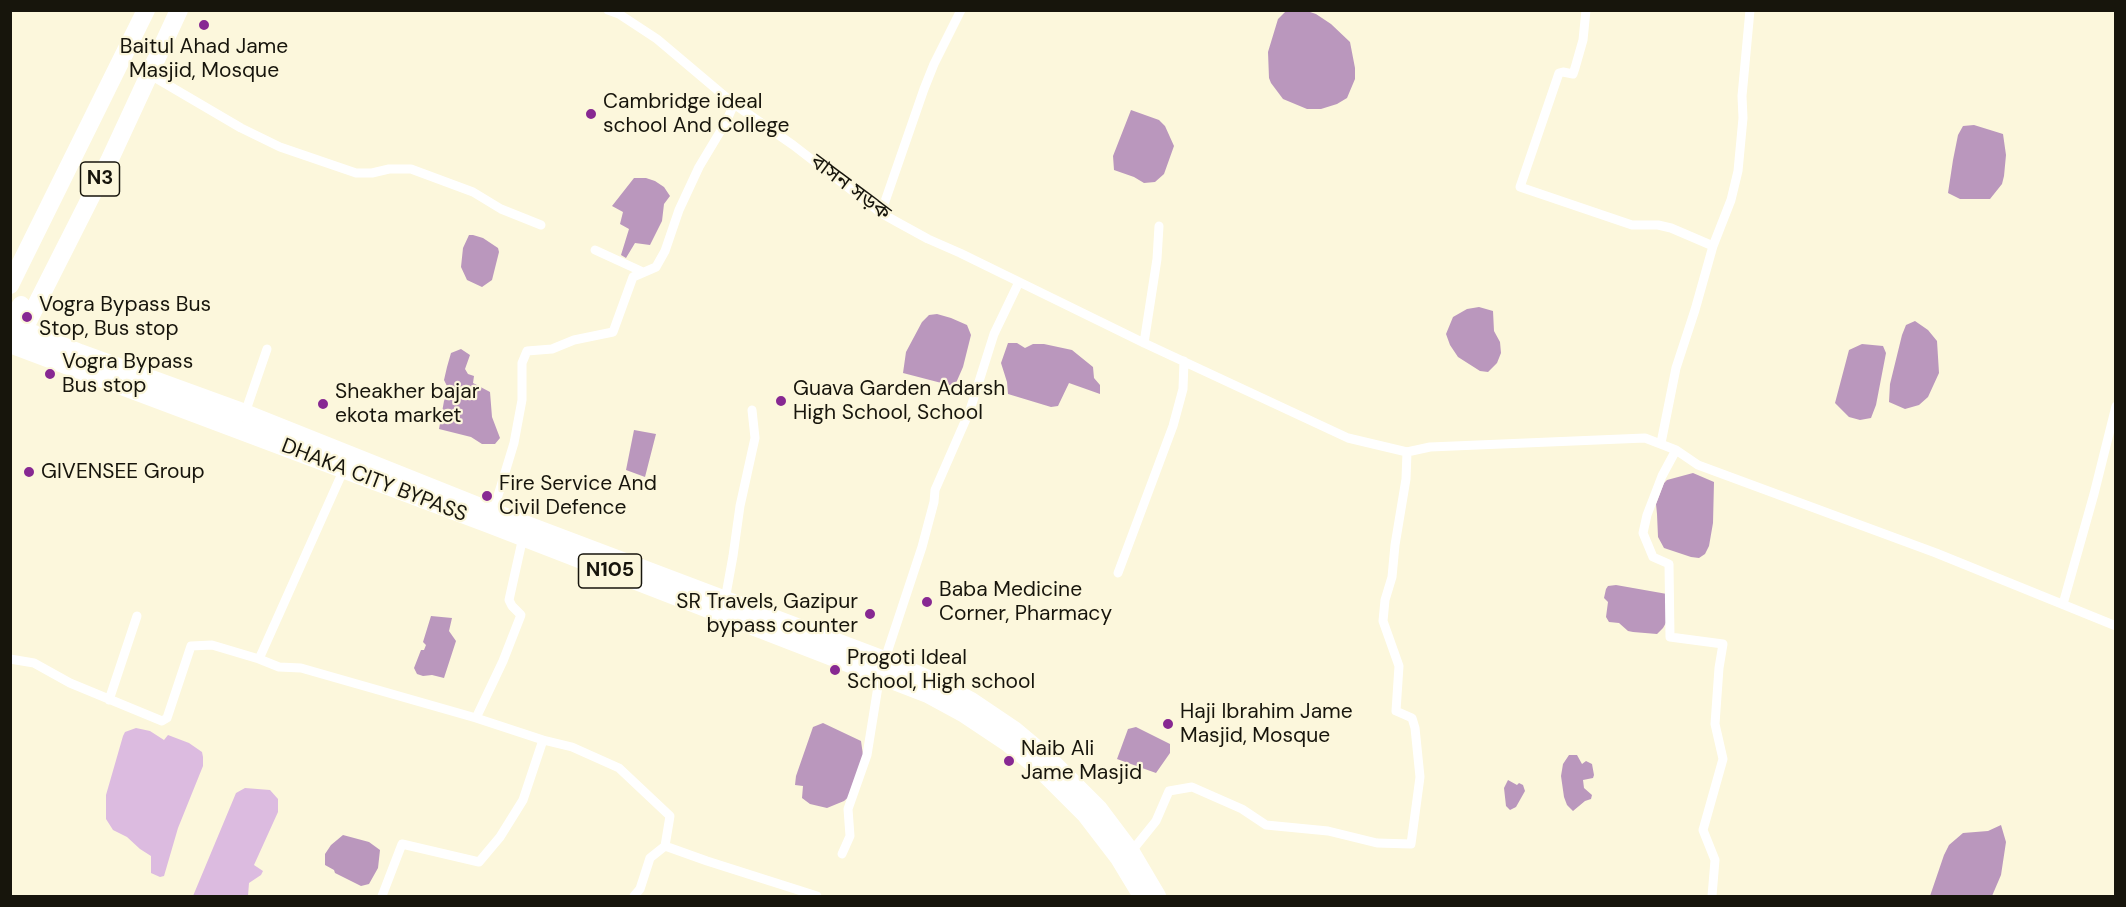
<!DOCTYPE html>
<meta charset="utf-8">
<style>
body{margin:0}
#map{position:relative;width:2126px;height:907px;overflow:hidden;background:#fcf7dc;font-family:"DM Sans",sans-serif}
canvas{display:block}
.frame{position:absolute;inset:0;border:12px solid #17150c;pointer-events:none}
</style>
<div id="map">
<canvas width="2126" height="907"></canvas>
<div class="frame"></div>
</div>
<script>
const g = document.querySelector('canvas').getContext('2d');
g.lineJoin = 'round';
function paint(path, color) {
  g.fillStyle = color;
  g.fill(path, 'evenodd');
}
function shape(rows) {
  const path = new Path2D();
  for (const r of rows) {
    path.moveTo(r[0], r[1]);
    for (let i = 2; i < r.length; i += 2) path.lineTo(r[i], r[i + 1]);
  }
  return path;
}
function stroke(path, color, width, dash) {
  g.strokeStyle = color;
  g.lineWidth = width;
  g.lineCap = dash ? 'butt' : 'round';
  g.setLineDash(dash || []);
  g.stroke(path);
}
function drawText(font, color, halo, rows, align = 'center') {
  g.font = font + ' "DM Sans","Noto Sans Bengali",sans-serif';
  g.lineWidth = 4.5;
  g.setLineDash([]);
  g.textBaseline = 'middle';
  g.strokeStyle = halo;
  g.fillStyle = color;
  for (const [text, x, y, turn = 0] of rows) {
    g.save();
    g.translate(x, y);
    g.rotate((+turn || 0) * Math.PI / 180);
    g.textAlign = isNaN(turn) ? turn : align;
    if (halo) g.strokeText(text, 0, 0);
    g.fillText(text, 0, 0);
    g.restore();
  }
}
const green = shape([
 [136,728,150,731,164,740,168,735,189,743,202,752,203,757,203,766,178,828,164,876,160,877,151,873,151,856,140,849,127,837,113,830,106,819,106,795,123,736,125,732],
 [245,788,270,790,278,799,278,812,254,865,263,871,261,875,249,883,248,896,193,896,236,793]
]);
const water = shape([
 [1287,10,1307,11,1316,14,1331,24,1350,42,1355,68,1355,79,1347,98,1337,104,1321,109,1307,109,1283,99,1271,83,1269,78,1268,52,1278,19],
 [1131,110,1159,120,1165,126,1174,146,1164,174,1155,182,1144,183,1134,177,1114,170,1113,156],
 [1974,125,2003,134,2006,155,2004,176,2002,184,1990,199,1960,199,1948,193,1953,160,1958,135,1963,126],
 [634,178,646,178,655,181,664,187,670,196,664,204,662,221,650,245,635,243,626,258,621,255,629,229,620,224,623,212,612,206],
 [469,235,473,235,483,238,498,248,499,252,492,280,482,287,467,280,461,267,463,248],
 [1479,307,1493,311,1494,331,1500,342,1501,353,1497,363,1488,372,1480,371,1458,357,1450,345,1446,334,1453,317,1467,309],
 [937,314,951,318,967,325,971,335,963,367,956,383,953,386,903,373,906,352,922,322,929,315],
 [1915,321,1928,330,1937,341,1939,373,1928,397,1919,405,1905,409,1889,402,1890,384,1902,335,1906,325],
 [1008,343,1017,343,1025,348,1033,344,1044,344,1072,350,1093,367,1094,378,1100,385,1100,394,1069,383,1058,406,1051,407,1008,394,1007,382,1001,363],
 [1862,344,1883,346,1886,353,1876,405,1871,418,1860,420,1849,417,1835,403,1849,350],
 [461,349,470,355,465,369,468,374,474,376,473,383,490,392,492,417,500,438,495,444,482,444,471,437,439,429,444,401,449,390,444,380,447,367,451,353],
 [634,430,656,434,645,477,626,470],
 [1693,473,1714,482,1713,523,1709,546,1705,554,1699,558,1691,557,1664,548,1658,537,1657,514,1656,504,1664,483,1667,480],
 [1616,585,1667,594,1667,621,1663,628,1657,634,1633,632,1628,631,1619,623,1609,622,1606,617,1608,602,1604,598,1606,589,1608,586],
 [431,616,452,618,449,631,456,641,444,678,432,675,423,676,417,674,414,668,421,650,424,650,426,645,423,642],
 [823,723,861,741,863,755,852,794,844,801,827,808,810,804,802,798,803,786,795,785,796,776,813,727],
 [1136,727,1170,744,1170,753,1156,773,1117,759,1128,729],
 [1569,755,1577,755,1582,764,1586,761,1592,764,1594,775,1593,778,1583,780,1584,788,1592,795,1591,799,1585,801,1573,811,1567,805,1564,797,1561,776,1563,764],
 [1508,780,1517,785,1519,783,1523,785,1525,791,1516,807,1510,810,1506,806,1504,788],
 [2001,825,2006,842,2001,875,1992,896,1930,896,1944,855,1949,845,1963,833,1988,831],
 [343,835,369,842,380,850,378,868,369,884,361,886,335,873,334,870,325,865,325,854,331,845]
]);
const street = shape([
 [608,10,619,14,657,39,734,104,793,145,881,213,897,222,928,239,960,253,1144,343,1348,438,1407,452,1430,447,1645,438,1676,450,1698,465,1936,553,2116,626],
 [1586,10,1583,40,1575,68,1573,74,1563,72,1559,73,1520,187,1632,225,1658,225,1671,228,1713,246],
 [149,74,241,128,280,147,356,173,372,173,389,169,411,169,473,192,501,209,541,225],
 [881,213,924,89,934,64,961,10],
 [595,250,643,272],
 [1144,343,1157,259,1159,226],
 [245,413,267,349],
 [1661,443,1676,368,1695,310,1713,246,1731,200,1738,171,1743,118,1742,96,1750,10],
 [1676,450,1662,476,1647,515,1643,533,1653,557,1669,564,1670,637,1723,644,1719,668,1715,724,1723,759,1703,830,1715,860,1712,896],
 [344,469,259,659,279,667,301,668,476,718,543,740,572,747,619,768,670,816,665,846,707,861,817,896],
 [493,512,514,443,522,400,522,363,527,351,552,349,574,340,613,332,633,277,656,267,665,251,679,210,699,167,726,122,734,104],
 [1118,573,1173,426,1183,389,1184,361],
 [725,600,733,556,740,506,755,438,752,410],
 [2063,604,2094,494,2116,406],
 [10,659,34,663,70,683,162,721,167,718,191,646,212,645,259,659],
 [109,700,137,616],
 [476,718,503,661,521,615,512,606,509,600,523,537],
 [1131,852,1156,821,1169,791,1192,787,1242,809,1266,825,1328,831,1377,843,1411,844,1420,777,1415,728,1412,718,1396,711,1399,666,1383,621,1385,600,1392,577,1395,545,1406,479,1407,452],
 [842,854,850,836,848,809,867,755,880,674,922,547,934,502,935,490,970,410,994,334,1019,282],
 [382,896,402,844,479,862,500,837,523,800,543,740],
 [634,896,640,889,650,858,665,846]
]);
const highway = shape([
 [10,285,146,10],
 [10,324,80,353,245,413,493,512,884,660,935,682,971,701,1014,730,1051,761,1098,808,1131,852,1157,896],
 [10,326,21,305],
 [19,339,110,159,179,10],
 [10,344,489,524,928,694,963,713,1008,743,1040,769,1086,815,1119,858,1142,896]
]);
const markers = [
 [204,25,6,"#872892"],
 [591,114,6,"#872892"],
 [27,317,6,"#872892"],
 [50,374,6,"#872892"],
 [781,401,6,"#872892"],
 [323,404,6,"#872892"],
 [29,472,6,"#872892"],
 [487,496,6,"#872892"],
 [927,602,6,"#872892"],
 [870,614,6,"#872892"],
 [835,670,6,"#872892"],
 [1168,724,6,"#872892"],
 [1009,761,6,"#872892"]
];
const shields = [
 [100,179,39],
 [610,571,63]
];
const shieldNames = [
 ["N3",100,179],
 ["N105",610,571]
];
const poiNames = [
 ["Baitul Ahad Jame",204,47,"center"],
 ["Masjid, Mosque",204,71,"center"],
 ["Cambridge ideal",603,102],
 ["school And College",603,126],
 ["Vogra Bypass Bus",39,305],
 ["Stop, Bus stop",39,329],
 ["Vogra Bypass",62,362],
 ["Bus stop",62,386],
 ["Guava Garden Adarsh",793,389],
 ["High School, School",793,413],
 ["Sheakher bajar",335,392],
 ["ekota market",335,416],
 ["GIVENSEE Group",41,472],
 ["Fire Service And",499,484],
 ["Civil Defence",499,508],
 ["Baba Medicine",939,590],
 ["Corner, Pharmacy",939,614],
 ["SR Travels, Gazipur",858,602,"right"],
 ["bypass counter",858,626,"right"],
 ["Progoti Ideal",847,658],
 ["School, High school",847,682],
 ["Haji Ibrahim Jame",1180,712],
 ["Masjid, Mosque",1180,736],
 ["Naib Ali",1021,749],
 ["Jame Masjid",1021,773]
];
const streetNames = [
 ["বাসন সড়ক",850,188,37],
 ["DHAKA CITY BYPASS",374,481,21]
];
paint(green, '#dcbbe0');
paint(water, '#ba97bd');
stroke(street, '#fff', 9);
stroke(highway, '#fff', 18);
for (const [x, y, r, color] of markers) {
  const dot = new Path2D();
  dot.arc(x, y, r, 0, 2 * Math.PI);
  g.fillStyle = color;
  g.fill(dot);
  stroke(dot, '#fcf7dc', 2);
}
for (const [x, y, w] of shields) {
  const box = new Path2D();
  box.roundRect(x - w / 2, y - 17, w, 34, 4.5);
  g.fillStyle = '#fcf7dc';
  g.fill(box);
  stroke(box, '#17150c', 1.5);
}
drawText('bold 20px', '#17150c', null, shieldNames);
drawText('21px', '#17150c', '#fcf7dc', poiNames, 'left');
drawText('21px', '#17150c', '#fcf7dc', streetNames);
</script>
